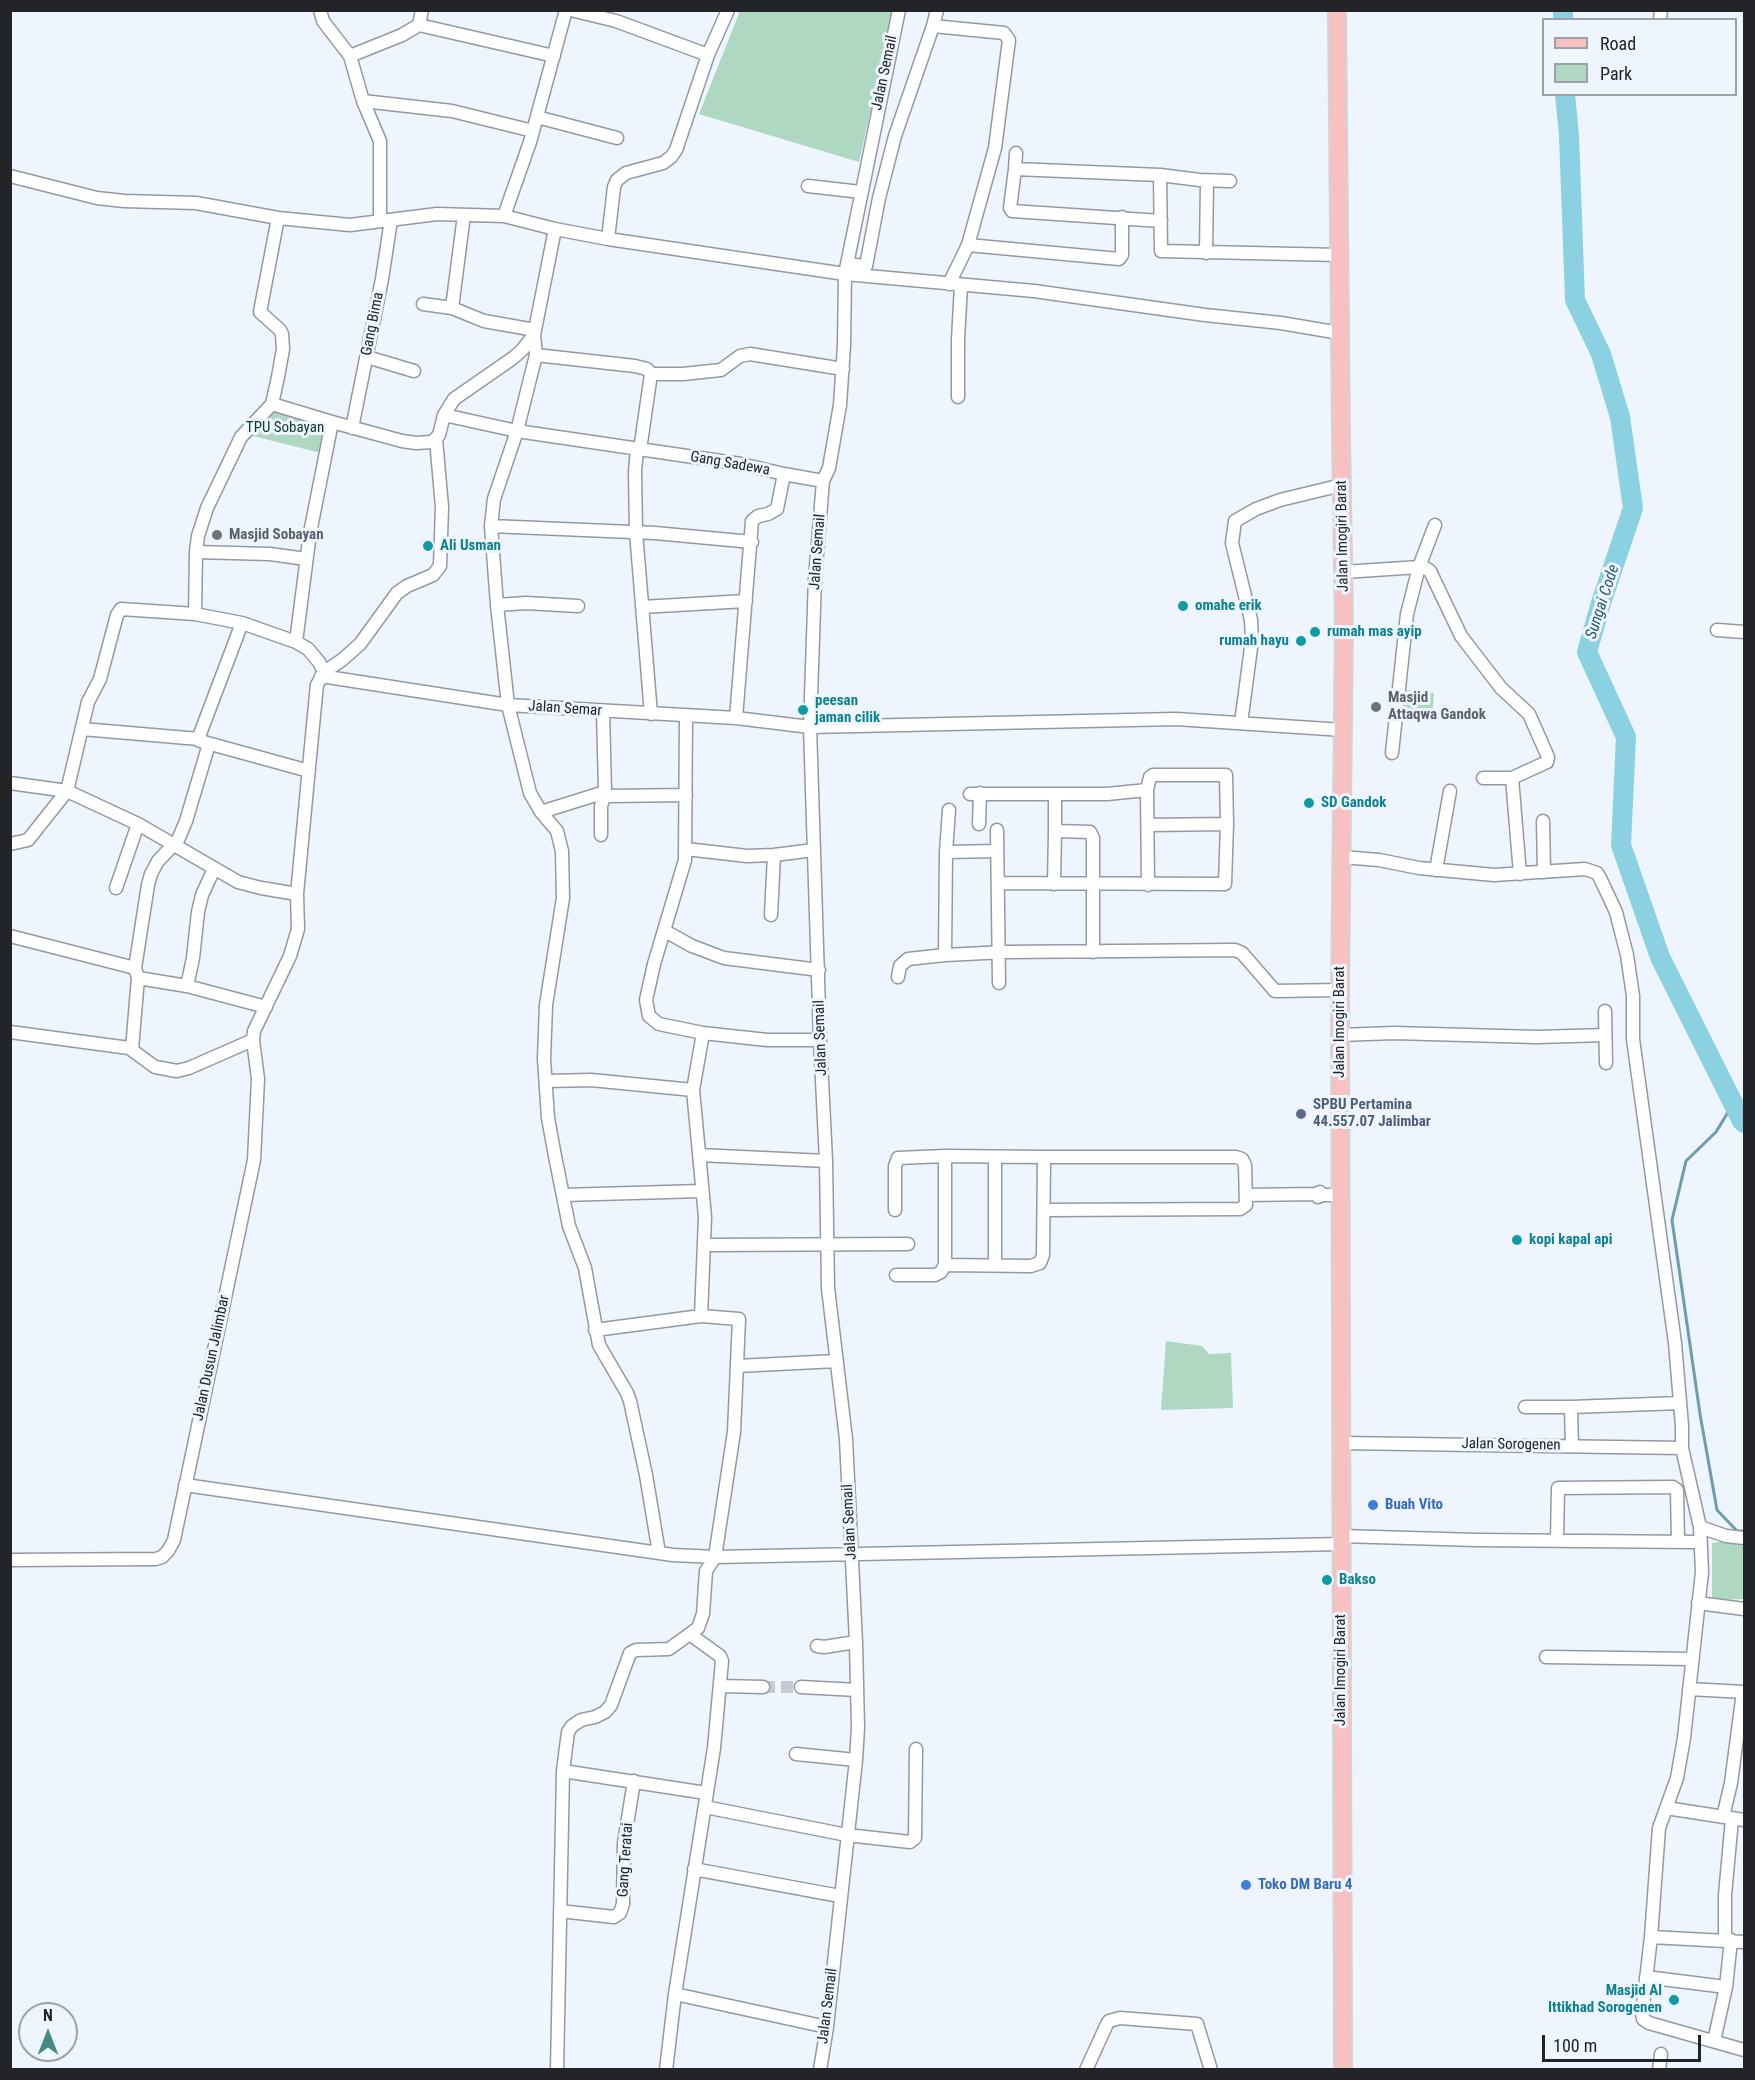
<!DOCTYPE html>
<style>
body{margin:0}
#map{position:relative;width:1755px;height:2080px;overflow:hidden;background:#eef5ff;font-family:"Roboto Condensed",sans-serif}
canvas{display:block}
.frame{position:absolute;inset:0;border:12px solid #222428;pointer-events:none}
.legend{position:absolute;left:1542px;top:18px;width:195px;height:78px;box-sizing:border-box;background:#eef5ff;border:2px solid #9ca1a9;margin:0;padding:8px 10px;list-style:none;font-size:18px;color:#222428}
.legend li{display:flex;align-items:center;gap:12px;height:30px}
.legend b{width:30px;border:2px solid #9ca1a9}
.north{position:absolute;left:18px;top:2002px;width:60px;height:60px;box-sizing:border-box;background:#eef5ff;border:2px solid #9ca1a9;border-radius:50%;rotate:0deg;font-size:16px;font-weight:700;line-height:24px;text-align:center;color:#222428}
.north::after{content:'';display:block;margin:auto;width:21px;height:27px;background:#438981;clip-path:polygon(50% 0,100% 100%,50% 72%,0 100%)}
.scale{position:absolute;left:1542px;top:2035px;width:159px;height:27px;box-sizing:border-box;border:3px solid #222428;border-top:0;padding-left:8px;font-size:18px;line-height:21px;white-space:nowrap;color:#222428;-webkit-text-stroke:4px #eef5ff;paint-order:stroke}
</style>
<div id="map">
<canvas width="1755" height="2080"></canvas>
<div class="frame"></div>
<ul class="legend">
<li><b style="height:8px;background:#f6c1c0"></b>Road</li>
<li><b style="height:16px;background:#afd8c3"></b>Park</li>
</ul>
<div class="north">N</div>
<div class="scale">100 m</div>
</div>
<script>
const g = document.querySelector('canvas').getContext('2d');
g.lineJoin = 'round';
function paint(path, color) {
  g.fillStyle = color;
  g.fill(path, 'evenodd');
}
function shape(rows) {
  const path = new Path2D();
  for (const r of rows) {
    path.moveTo(r[0], r[1]);
    for (let i = 2; i < r.length; i += 2) path.lineTo(r[i], r[i + 1]);
  }
  return path;
}
function stroke(path, color, width, dash) {
  g.strokeStyle = color;
  g.lineWidth = width;
  g.lineCap = dash ? 'butt' : 'round';
  g.setLineDash(dash || []);
  g.stroke(path);
}
function drawText(font, color, halo, rows, align = 'center') {
  g.font = font + ' "Roboto Condensed",sans-serif';
  g.lineWidth = 6;
  g.setLineDash([]);
  g.textBaseline = 'middle';
  g.strokeStyle = halo;
  g.fillStyle = color;
  for (const [text, x, y, turn = 0] of rows) {
    g.save();
    g.translate(x, y);
    g.rotate((+turn || 0) * Math.PI / 180);
    g.textAlign = isNaN(turn) ? turn : align;
    if (halo) g.strokeText(text, 0, 0);
    g.fillText(text, 0, 0);
    g.restore();
  }
}
const green = shape([
 [740,11,893,11,859,162,699,114],
 [275,408,329,424,325,454,253,436],
 [1407,690,1434,693,1432,721,1403,715],
 [1166,1341,1202,1346,1209,1354,1231,1353,1233,1408,1161,1410],
 [1736,1540,1744,1541,1744,1599,1712,1600,1712,1543]
]);
const stream = shape([
 [1733,1104,1716,1132,1686,1161,1672,1220,1700,1414,1717,1510,1737,1531,1744,1531]
]);
const river = shape([
 [1563,20,1563,10],
 [1565,94,1569,135,1575,300,1601,354,1620,417,1633,508,1601,603,1587,652,1626,737,1621,845,1660,957,1742,1121,1744,1123]
]);
const minorTunnel = shape([
 [763,1687,801,1687]
]);
const minor = shape([
 [320,10,323,21,350,56,363,101,380,141,380,221],
 [571,10,616,21,708,55],
 [937,10,933,26,1004,33,1009,40,995,148,968,245,949,284],
 [1660,20,1661,10],
 [419,25,554,56],
 [350,56,402,35,419,25,422,10],
 [363,101,452,111,533,131],
 [537,117,617,138],
 [1016,153,1015,169,1160,175,1200,180,1230,181],
 [1015,169,1010,208,1012,211,1161,221],
 [1160,175,1161,251,1339,255],
 [10,176,97,198,124,201,196,203,278,218,350,225,437,214,504,216,555,229,608,239,845,274,1034,291,1205,315,1281,323,1340,333],
 [808,186,861,192],
 [464,215,452,308,484,321,535,330],
 [504,216,530,142,566,10],
 [555,229,534,335,536,355,517,431,494,499,491,526,497,605,508,705,530,793,541,812,557,831,562,851,563,898,546,1005,544,1059,548,1118,555,1156,569,1226,585,1268,599,1345,627,1393,630,1401,646,1475,659,1553],
 [608,239,614,187,617,180,626,173,663,163,671,157,676,150,708,55,728,10],
 [968,245,1119,259,1122,255,1122,217],
 [1206,253,1207,181],
 [847,264,866,266,879,198,895,136,933,26],
 [423,304,452,308],
 [536,355,635,366,647,369,651,374,640,450],
 [367,357,414,371],
 [651,374,683,374,721,370,740,356,750,354,843,369],
 [958,397,958,340,961,285],
 [272,404,332,422],
 [444,415,517,431,741,464,784,474,823,481],
 [352,428,382,279,391,220],
 [637,450,635,471,636,532,651,714],
 [491,526,655,533,752,542],
 [196,552,270,554,306,559],
 [1344,572,1419,567,1425,568,1430,571,1461,636,1501,688,1529,714,1548,757,1547,762,1512,778,1483,778],
 [497,605,526,603,578,606],
 [642,607,746,601],
 [195,614,196,552,198,536,207,508,241,437,272,404,278,377,283,349,282,334,280,330,260,312,278,218],
 [242,623,200,734,200,741,309,771],
 [1717,630,1744,632],
 [296,642,310,533,332,422,402,441,416,443,432,442,439,435,444,415,454,399,513,358,522,350,534,335],
 [324,672,342,660,360,644,397,593,407,586,433,575,440,566,442,507,436,439],
 [321,676,508,705,736,718,810,727,1176,719,1343,730],
 [603,711,605,792,608,796,686,795],
 [686,715,685,860,654,964,646,1000,649,1016,659,1024,703,1033,767,1040,820,1040],
 [736,718,752,521,758,516,768,514,777,509,784,474],
 [1241,723,1252,640,1251,620,1232,543,1235,521,1256,509,1280,500,1342,485],
 [82,729,199,739],
 [1392,753,1407,614,1419,567,1435,525],
 [1512,778,1520,874],
 [10,783,67,791,138,824,238,882,261,888,297,894],
 [1147,790,1148,885],
 [970,794,1107,794,1147,790,1150,777,1153,775,1226,775,1227,824,1225,884,998,883],
 [1055,795,1055,831],
 [541,812,605,792],
 [1543,821,1544,872],
 [979,824,980,793],
 [1148,825,1227,824],
 [997,830,999,983],
 [601,835,601,806,605,794],
 [10,844,28,840,67,791,88,702,100,679,117,615,121,609,195,614,242,623,296,642,308,649,319,662,324,672,317,685,316,694,297,894,298,929,290,956,254,1031,253,1040,258,1079,254,1160,174,1540,168,1551,162,1557,156,1559,10,1560],
 [686,849,747,856,774,855,814,850],
 [946,852,996,851],
 [1342,857,1379,860,1419,868,1494,875,1585,869,1597,873,1600,878,1616,912,1627,955,1633,996,1633,1039,1675,1343,1682,1426,1682,1448,1700,1527,1702,1572,1684,1738,1677,1778,1659,1828,1651,1937,1642,2014,1643,2019,1649,2023,1744,2050],
 [1436,870,1450,791],
 [1054,884,1055,831,1090,832,1093,838,1093,952],
 [116,888,138,824],
 [771,915,774,855],
 [665,931,692,946,724,958,819,970],
 [10,936,135,968],
 [945,955,946,852,949,810],
 [898,977,900,966,908,959,945,955,1005,952,1235,950,1242,953,1275,991,1340,990],
 [138,978,187,986,266,1007],
 [187,986,193,958,198,912,202,895,214,869],
 [1605,1011,1606,1063],
 [10,1032,129,1048,155,1067,177,1071,189,1068,253,1040],
 [1340,1035,1394,1033,1537,1037,1605,1035],
 [132,1049,138,978,135,968,148,885,151,874,158,861,178,840,186,821,209,744],
 [547,1081,591,1080,693,1090],
 [699,1155,826,1161],
 [945,1156,945,1265,1031,1266,1040,1263,1043,1255,1044,1157,1236,1157,1242,1159,1245,1165,1246,1205,1240,1209,1044,1210],
 [1320,1192,1316,1194,1318,1197,1322,1195,1340,1195],
 [563,1195,701,1191],
 [1246,1195,1316,1194],
 [895,1210,895,1166,898,1158,945,1156,1044,1157],
 [705,1245,908,1244],
 [995,1265,995,1157],
 [896,1275,935,1275,941,1272,945,1265],
 [595,1330,701,1316],
 [737,1366,837,1361],
 [1525,1407,1571,1407,1572,1446],
 [1571,1407,1680,1403],
 [1341,1443,1682,1448],
 [185,1485,673,1555,715,1557,1341,1544],
 [1700,1527,1726,1536,1744,1538],
 [1341,1536,1477,1540,1694,1542],
 [1557,1540,1558,1488,1673,1487,1677,1490,1678,1542],
 [1698,1603,1744,1609],
 [817,1646,824,1647,856,1642],
 [1546,1657,1692,1659],
 [720,1686,763,1687],
 [801,1687,857,1690],
 [1689,1689,1744,1692],
 [796,1754,856,1760],
 [563,1771,706,1793],
 [705,1807,847,1835,910,1842,915,1838,916,1749],
 [1666,1808,1744,1820],
 [1723,1817,1731,1783,1743,1692],
 [694,1869,840,1896],
 [560,1911,614,1917,620,1913,623,1904,624,1843,634,1781],
 [1651,1937,1744,1942],
 [1725,1939,1725,1895,1732,1819],
 [1646,1977,1726,1987],
 [675,1994,827,2027],
 [1714,2041,1726,1987,1731,1940],
 [557,2070,563,1771,568,1732,572,1726,581,1720,595,1717,605,1712,611,1705,630,1653,636,1650,669,1649,698,1628,703,1614,706,1571,715,1557,734,1432,739,1319,701,1316,705,1217,693,1090,703,1033],
 [666,2070,675,1994,714,1748,722,1661,720,1656,691,1635],
 [820,2070,827,2027,856,1760,858,1728,856,1642,846,1439,828,1288,826,1161,820,1040,810,727,815,578,823,481,829,468,840,405,844,345,845,274,899,10],
 [1086,2070,1107,2024,1109,2021,1120,2018,1197,2024,1211,2070],
 [1659,2070,1661,2054]
]);
const major = shape([
 [1337,10,1341,438,1344,624,1340,990,1343,2070]
]);
const markers = [
 [217,535,6,"#6b7280"],
 [428,546,6,"#0f9aa8"],
 [1183,606,6,"#0f9aa8"],
 [1315,632,6,"#0f9aa8"],
 [1301,641,6,"#0f9aa8"],
 [1376,707,6,"#6b7280"],
 [803,710,6,"#0f9aa8"],
 [1309,803,6,"#0f9aa8"],
 [1301,1114,6,"#5c6f8a"],
 [1517,1240,6,"#0f9aa8"],
 [1373,1505,6,"#3f7fe0"],
 [1327,1580,6,"#0f9aa8"],
 [1246,1885,6,"#3f7fe0"],
 [1674,2000,6,"#0f9aa8"]
];
const streetNames = [
 ["Jalan Semail",885,73,-78],
 ["Gang Bima",373,324,-79],
 ["Gang Sadewa",730,464,10],
 ["Jalan Imogiri Barat",1343,536,-91],
 ["Jalan Semail",818,552,-86],
 ["Jalan Semar",565,709,4],
 ["Jalan Imogiri Barat",1340,1022,-90],
 ["Jalan Semail",821,1038,-92],
 ["Jalan Dusun Jalimbar",212,1358,-78],
 ["Jalan Sorogenen",1511,1445,1],
 ["Jalan Semail",850,1522,-93],
 ["Jalan Imogiri Barat",1341,1670,-90],
 ["Gang Teratai",626,1860,-86],
 ["Jalan Semail",828,2006,-83]
];
const parkNames = [
 ["TPU Sobayan",285,428]
];
const worshipNames = [
 ["Masjid Sobayan",229,535],
 ["Masjid",1388,698],
 ["Attaqwa Gandok",1388,715]
];
const cultureNames = [
 ["Ali Usman",440,546],
 ["omahe erik",1195,606],
 ["rumah mas ayip",1327,632],
 ["rumah hayu",1289,641,"right"],
 ["peesan",815,701],
 ["jaman cilik",815,718],
 ["SD Gandok",1321,803],
 ["kopi kapal api",1529,1240],
 ["Bakso",1339,1580],
 ["Masjid Al",1662,1991,"right"],
 ["Ittikhad Sorogenen",1662,2008,"right"]
];
const serviceNames = [
 ["SPBU Pertamina",1313,1105],
 ["44.557.07 Jalimbar",1313,1122]
];
const shopNames = [
 ["Buah Vito",1385,1505],
 ["Toko DM Baru 4",1258,1885]
];
const waterNames = [
 ["Sungai Code",1603,602,-72]
];
paint(green, '#afd8c3');
stroke(stream, '#6c9daa', 3);
stroke(river, '#8cd1e2', 20);
stroke(minorTunnel, '#c5cbd4', 12, [12, 6]);
stroke(minor, '#9399a2', 15);
stroke(major, '#d3d3d4', 20);
stroke(minor, '#fff', 12);
stroke(major, '#f6c1c0', 16);
for (const [x, y, r, color] of markers) {
  const dot = new Path2D();
  dot.arc(x, y, r, 0, 2 * Math.PI);
  g.fillStyle = color;
  g.fill(dot);
  stroke(dot, '#eef5ff', 2);
}
drawText('15px', '#222428', '#eef5ff', streetNames);
drawText('15px', '#083a27', '#eef5ff', parkNames);
drawText('bold 15px', '#5b616d', '#eef5ff', worshipNames, 'left');
drawText('bold 15px', '#0d838f', '#eef5ff', cultureNames, 'left');
drawText('bold 15px', '#4e5e75', '#eef5ff', serviceNames, 'left');
drawText('bold 15px', '#366cbe', '#eef5ff', shopNames, 'left');
drawText('italic 16px', '#255d6a', '#eef5ff', waterNames);
</script>
